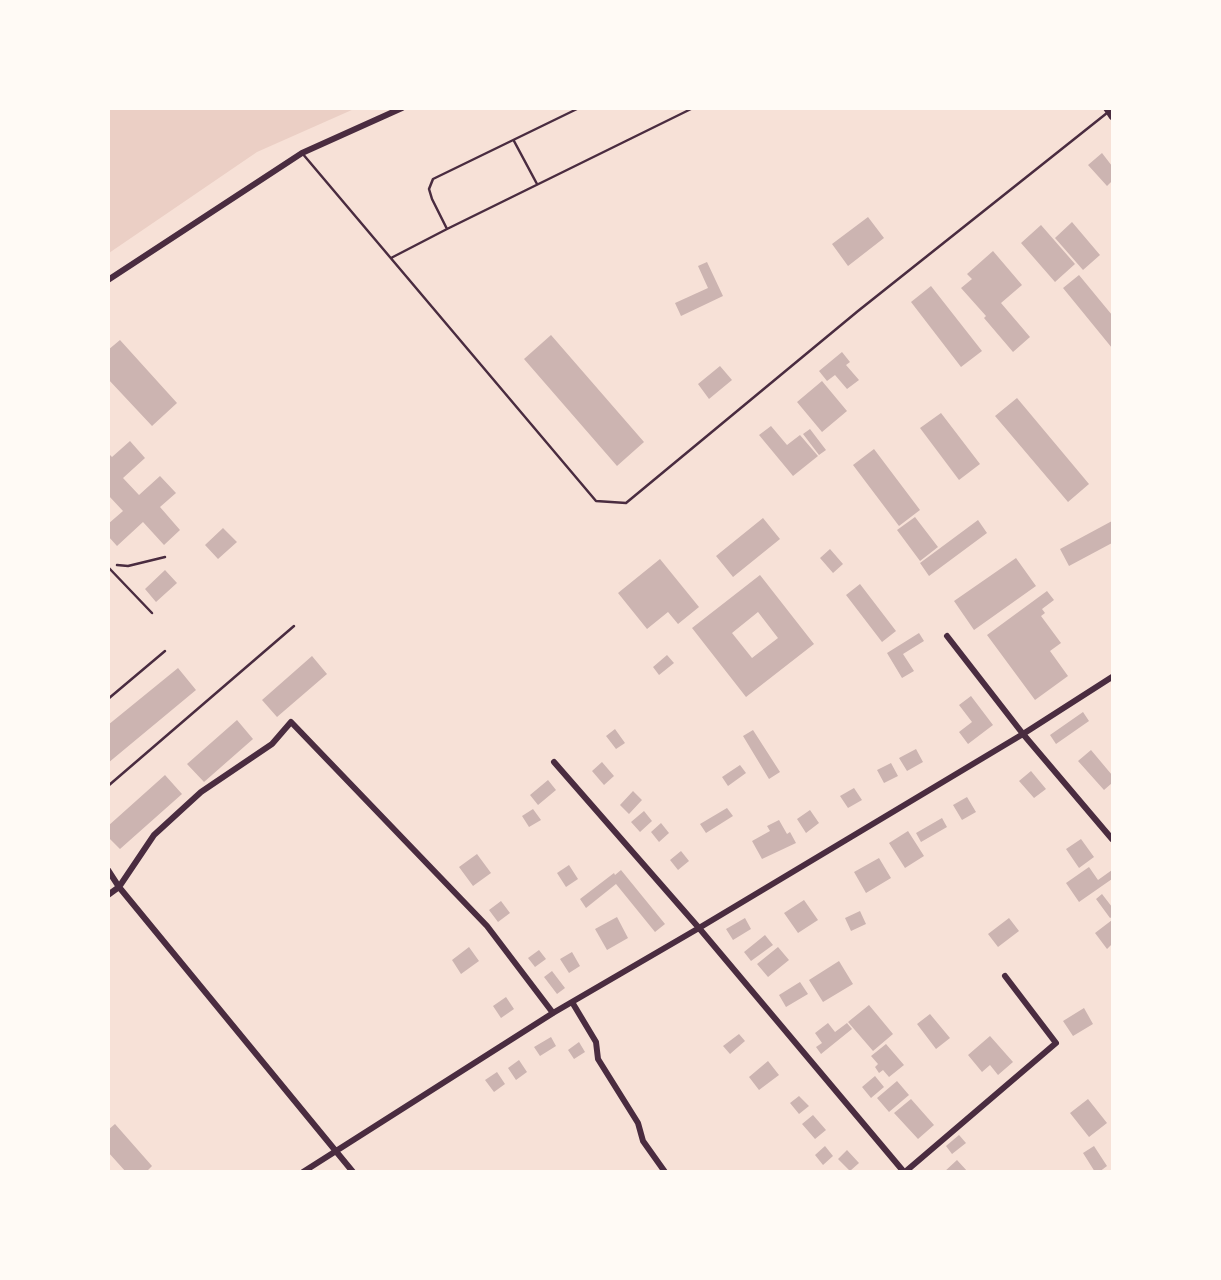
<!DOCTYPE html>
<style>
body{margin:0}
#map{position:relative;width:1221px;height:1280px;overflow:hidden;background:#f7e1d7;font-family:Raleway,sans-serif}
canvas{display:block}
.frame{position:absolute;inset:0;border:110px solid #fffaf5;pointer-events:none}
</style>
<div id="map">
<canvas width="1221" height="1280"></canvas>
<div class="frame"></div>
</div>
<script>
const g = document.querySelector('canvas').getContext('2d');
g.lineJoin = 'round';
function paint(path, color) {
  g.fillStyle = color;
  g.fill(path, 'evenodd');
}
function shape(rows) {
  const path = new Path2D();
  for (const r of rows) {
    path.moveTo(r[0], r[1]);
    for (let i = 2; i < r.length; i += 2) path.lineTo(r[i], r[i + 1]);
  }
  return path;
}
function stroke(path, color, width, dash) {
  g.strokeStyle = color;
  g.lineWidth = width;
  g.lineCap = dash ? 'butt' : 'round';
  g.setLineDash(dash || []);
  g.stroke(path);
}
const green = shape([
 [109,108,354,108,354,109,257,152,109,253]
]);
const building = shape([
 [1102,153,1112,166,1112,181,1107,186,1088,165],
 [868,217,884,238,848,266,832,244],
 [1072,222,1100,255,1083,270,1055,238],
 [1041,225,1075,264,1055,282,1021,243],
 [993,251,1022,285,1001,303,1030,337,1013,352,984,318,986,316,961,288,972,279,967,274],
 [707,262,723,296,681,316,675,303,708,288,698,266],
 [1079,275,1112,315,1112,348,1063,288],
 [931,286,982,351,961,367,911,302],
 [551,335,644,442,617,466,524,359],
 [120,340,177,403,152,426,108,379,108,350],
 [842,352,850,362,846,365,859,380,847,389,835,375,827,381,819,371],
 [720,366,732,380,709,399,698,384],
 [822,381,847,411,822,432,797,402],
 [1017,398,1089,484,1068,502,995,416],
 [941,413,980,464,959,480,920,428],
 [771,426,787,445,800,435,818,456,793,476,759,435],
 [810,429,826,450,819,455,803,434],
 [130,441,145,458,123,478,139,495,160,476,176,493,160,507,180,530,164,545,143,522,117,546,108,536,108,524,123,511,108,495,108,453,112,457],
 [874,449,920,510,899,526,853,465],
 [915,517,938,547,920,561,897,530],
 [763,518,780,539,733,577,716,556],
 [978,520,987,533,929,576,920,563],
 [1112,521,1112,543,1069,566,1060,549],
 [223,528,237,542,218,559,205,545],
 [830,549,843,564,833,573,820,558],
 [1016,558,1036,586,974,630,954,601],
 [660,559,699,607,678,624,668,612,647,629,618,593],
 [165,570,177,583,156,602,145,589],
 [760,575,814,644,746,697,692,628],
 [758,612,778,638,752,658,732,633],
 [860,584,896,631,882,642,846,595],
 [1047,591,1054,600,1042,609,1045,613,1041,616,1061,643,1050,651,1068,676,1035,700,987,635],
 [919,633,924,641,903,654,914,671,902,678,887,653],
 [667,655,674,663,659,675,653,667],
 [312,656,327,674,277,717,262,700],
 [178,668,196,690,108,763,108,725],
 [971,696,993,725,968,744,959,732,972,722,959,705],
 [1083,712,1089,721,1056,744,1050,735],
 [237,720,253,739,204,782,187,764],
 [615,729,625,743,616,749,606,736],
 [753,730,780,772,769,779,743,736],
 [916,749,923,762,907,771,899,758],
 [1091,750,1112,775,1112,783,1104,790,1078,761],
 [602,762,614,776,604,785,592,771],
 [891,763,898,776,884,783,877,770],
 [740,765,746,773,728,786,722,777],
 [1031,771,1046,789,1034,798,1019,781],
 [165,775,182,794,120,849,108,837,108,826],
 [548,780,556,790,538,805,530,795],
 [854,788,862,800,848,808,840,796],
 [633,791,642,800,629,814,620,805],
 [967,797,976,812,962,820,953,805],
 [727,808,733,816,706,833,700,824],
 [533,809,541,820,529,827,522,816],
 [810,810,819,823,806,833,797,819],
 [644,811,652,821,640,832,631,822],
 [942,818,947,827,921,842,916,833],
 [779,820,787,834,790,832,796,843,762,859,752,841,770,831,767,826],
 [661,823,669,833,659,842,651,832],
 [908,831,924,856,905,868,889,843],
 [1081,839,1094,857,1079,868,1066,849],
 [681,851,689,861,678,870,670,860],
 [477,854,491,873,473,886,459,867],
 [879,858,891,878,866,893,854,872],
 [569,865,578,879,566,887,557,873],
 [1089,867,1098,880,1112,870,1112,879,1079,902,1066,883],
 [621,870,665,924,655,932,616,884,586,908,580,899,614,873,615,875],
 [1102,894,1112,907,1112,917,1110,918,1096,899],
 [804,900,818,920,798,933,784,913],
 [501,901,510,913,498,922,489,910],
 [860,911,866,924,851,931,845,918],
 [617,917,628,938,607,950,595,929],
 [745,918,751,929,733,940,726,929],
 [1009,918,1019,931,998,947,988,934],
 [1112,920,1112,944,1107,949,1095,933],
 [765,935,773,945,751,961,744,952],
 [469,947,479,961,461,974,452,960],
 [778,947,789,960,768,977,757,964],
 [539,950,546,959,535,967,528,958],
 [572,952,580,966,569,973,560,959],
 [839,961,853,984,823,1002,809,980],
 [552,971,565,988,557,994,544,977],
 [800,982,808,994,786,1007,779,995],
 [506,997,514,1009,501,1018,493,1006],
 [869,1005,893,1034,873,1051,848,1022],
 [1084,1008,1093,1024,1073,1036,1063,1021],
 [930,1014,950,1038,936,1049,917,1024],
 [828,1023,835,1032,847,1023,852,1029,821,1054,816,1047,822,1043,815,1033],
 [739,1034,745,1041,730,1054,723,1046],
 [990,1036,1013,1062,998,1075,990,1065,982,1072,968,1055],
 [551,1037,556,1046,540,1056,534,1047],
 [579,1042,585,1052,574,1059,568,1050],
 [886,1044,904,1065,889,1077,883,1070,879,1073,875,1067,878,1064,871,1056],
 [519,1060,527,1072,516,1080,508,1068],
 [768,1061,779,1075,759,1090,749,1077],
 [497,1072,505,1084,494,1092,485,1080],
 [875,1076,884,1087,871,1098,862,1087],
 [897,1081,909,1095,889,1112,877,1098],
 [799,1096,809,1106,799,1114,790,1103],
 [911,1099,934,1125,918,1139,894,1113],
 [1088,1099,1107,1123,1089,1137,1070,1113],
 [813,1115,826,1130,815,1139,802,1124],
 [115,1124,152,1166,146,1172,126,1172,108,1152,108,1130],
 [959,1135,966,1143,952,1154,946,1146],
 [825,1146,833,1156,823,1165,815,1155],
 [1094,1146,1107,1166,1099,1172,1095,1172,1083,1153],
 [847,1150,859,1163,850,1171,838,1159],
 [957,1160,968,1172,944,1172]
]);
const path = shape([
 [117,565,128,566,165,557],
 [108,786,294,626]
]);
const service = shape([
 [514,141,537,184],
 [302,153,596,501,626,503,858,311,1112,109],
 [447,229,432,199,429,189,433,179,579,108],
 [391,258,447,229,693,108],
 [108,567,152,613],
 [108,699,165,651]
]);
const minor = shape([
 [1106,108,1112,117],
 [108,280,302,153,402,108],
 [947,636,1023,734,1112,839],
 [554,762,699,928,904,1172],
 [108,870,119,887,353,1172],
 [108,895,119,887,154,835,201,792,272,744,291,722,487,926,553,1013],
 [572,1002,596,1042,598,1059,638,1123,643,1141,665,1172],
 [303,1172,553,1013,699,928,1023,734,1112,677],
 [905,1172,1056,1043,1005,976]
]);
paint(green, '#ebcfc5');
paint(building, '#ccb4b1');
stroke(path, '#4a2c40', 2.5);
stroke(service, '#4a2c40', 2.5);
stroke(minor, '#4a2c40', 6);
</script>
